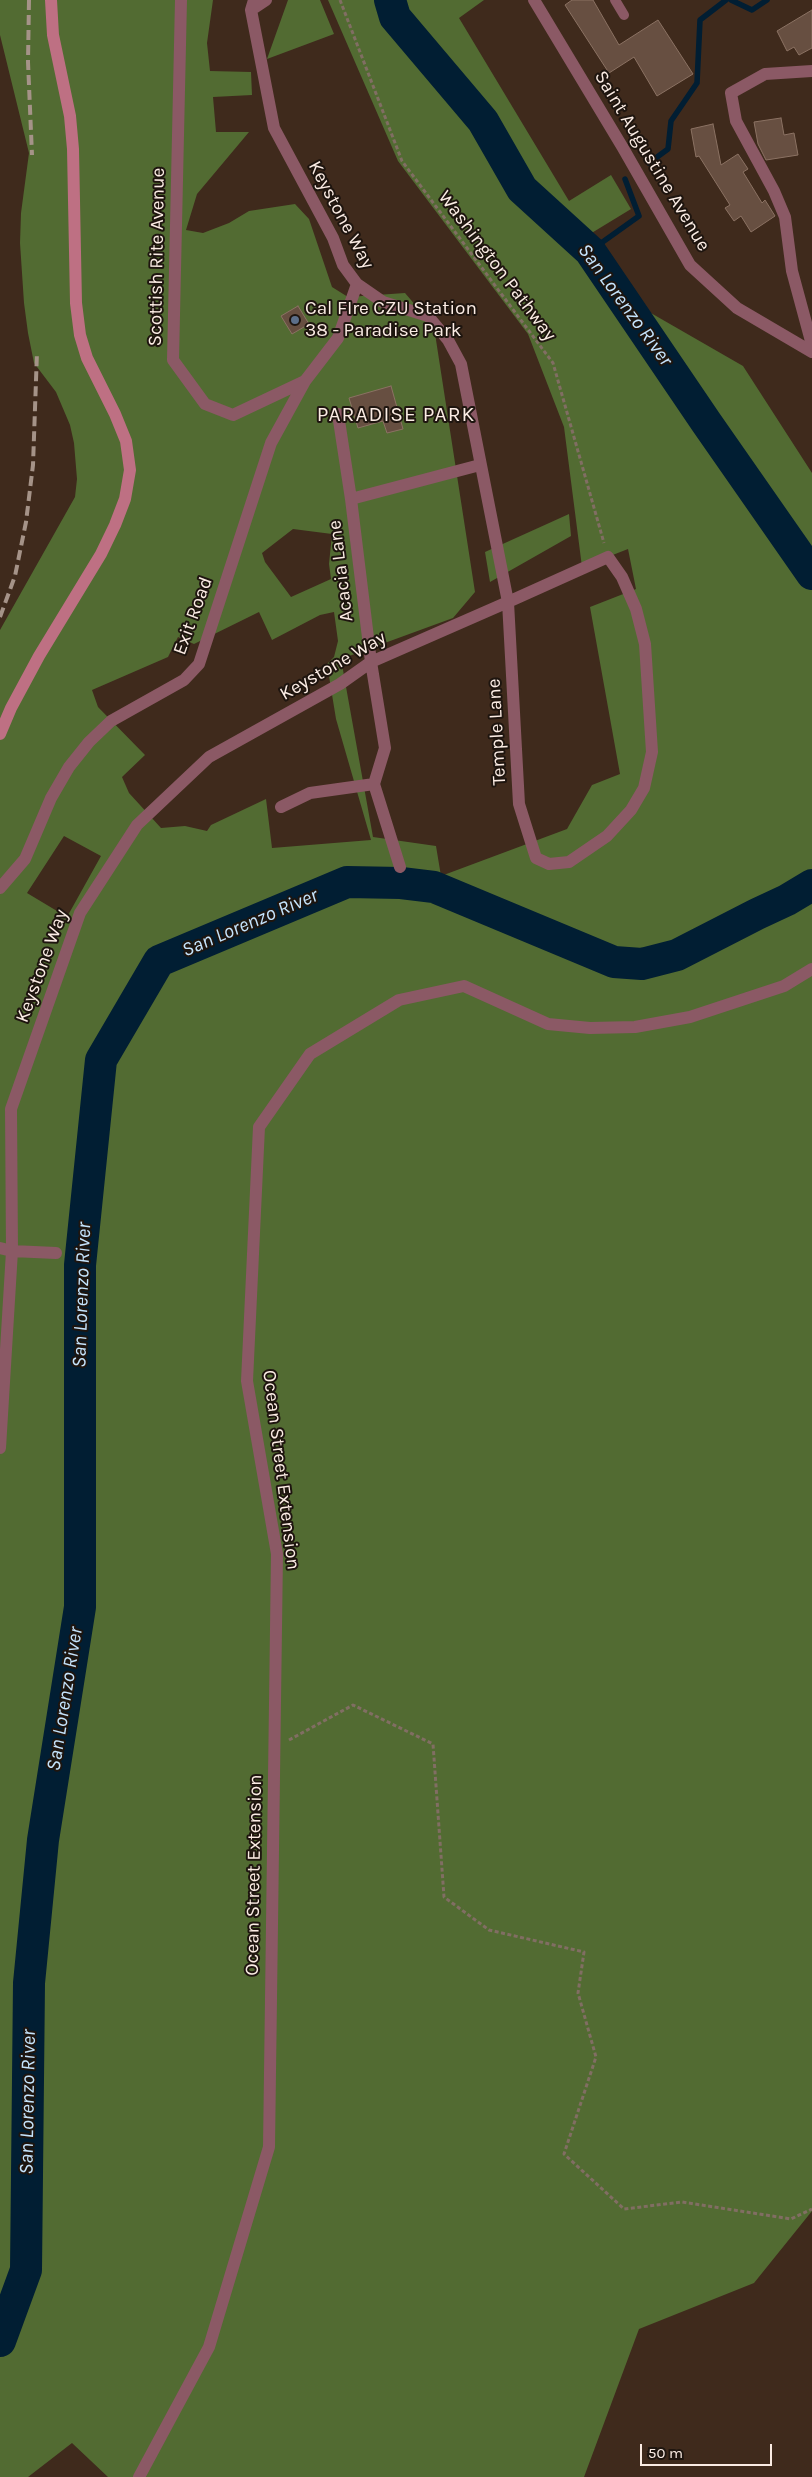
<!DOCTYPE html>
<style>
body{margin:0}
#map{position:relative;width:812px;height:2477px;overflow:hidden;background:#3f2a1c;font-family:Karla,sans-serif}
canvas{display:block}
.scale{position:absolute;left:640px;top:2444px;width:132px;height:22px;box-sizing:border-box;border:2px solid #fbece4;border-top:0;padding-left:6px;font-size:15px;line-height:18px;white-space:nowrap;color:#fbece4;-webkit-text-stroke:4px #1e150f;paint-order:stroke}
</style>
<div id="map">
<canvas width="812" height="2477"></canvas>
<div class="scale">50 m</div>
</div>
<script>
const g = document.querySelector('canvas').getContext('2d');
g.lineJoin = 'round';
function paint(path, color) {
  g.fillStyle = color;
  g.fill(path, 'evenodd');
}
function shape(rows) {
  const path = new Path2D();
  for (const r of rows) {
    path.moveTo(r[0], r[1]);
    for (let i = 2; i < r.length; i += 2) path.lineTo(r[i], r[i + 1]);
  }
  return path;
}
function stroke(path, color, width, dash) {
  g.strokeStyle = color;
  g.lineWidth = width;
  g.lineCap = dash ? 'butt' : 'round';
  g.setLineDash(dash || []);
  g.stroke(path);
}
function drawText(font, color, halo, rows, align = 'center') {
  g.font = font + ' Karla,sans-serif';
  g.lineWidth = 4;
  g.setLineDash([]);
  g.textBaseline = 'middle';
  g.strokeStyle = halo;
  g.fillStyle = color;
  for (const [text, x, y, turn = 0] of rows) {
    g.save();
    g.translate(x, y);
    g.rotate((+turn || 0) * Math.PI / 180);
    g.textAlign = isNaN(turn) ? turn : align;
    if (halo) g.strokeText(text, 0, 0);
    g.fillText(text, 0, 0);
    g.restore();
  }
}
const forest = shape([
 [0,0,213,0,207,43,210,71,251,72,252,95,213,97,216,132,249,132,197,194,186,230,203,233,229,223,249,211,295,204,309,219,332,287,348,297,405,293,434,327,475,592,453,618,341,659,373,837,436,846,441,876,567,829,592,785,620,774,590,607,636,589,628,549,582,567,564,427,528,334,398,161,328,0,484,0,459,18,569,201,611,175,631,209,590,234,630,301,743,366,812,473,812,2211,754,2283,639,2329,584,2477,108,2477,72,2443,28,2477,0,2477,0,630,75,497,77,479,74,443,70,425,56,392,34,363,28,333,24,303,20,243,21,213,29,153,0,35],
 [293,529,332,534,329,564,331,579,291,597,265,562,262,553],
 [259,612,272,640,320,615,334,612,338,641,334,657,327,664,336,719,371,840,272,848,266,799,211,825,207,831,185,826,161,828,129,793,122,777,145,755,98,707,92,690,168,657,178,637,194,644],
 [64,836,101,856,67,917,27,893],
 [288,0,320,0,334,34,267,59],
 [569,514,571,536,490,582,485,552]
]);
const stream = shape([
 [731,0,752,10,767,0],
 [649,163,668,149,671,121,697,83,700,20,726,0],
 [590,251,639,216,625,179]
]);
const river = shape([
 [390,0,395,17,483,121,522,189,590,251,706,422,812,574],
 [0,2341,26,2270,29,1983,43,1840,80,1607,80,1265,101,1060,159,961,347,882,401,883,434,887,614,962,642,964,677,955,757,914,787,900,812,885]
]);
const building = shape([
 [572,0,593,0,619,45,658,20,693,74,657,96,634,57,609,73,565,5,572,0],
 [812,10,812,48,799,55,794,47,787,51,777,31,812,10],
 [781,118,784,135,794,133,798,155,766,160,758,144,754,122,781,118],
 [713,124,721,165,738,154,748,169,743,172,762,203,765,200,775,216,751,232,741,216,734,221,725,208,730,205,699,156,696,157,691,129,713,124],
 [298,306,309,324,292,334,281,316,298,306],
 [391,386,403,429,387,433,383,421,358,428,349,398,391,386]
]);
const path = shape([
 [340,0,402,161,553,363,604,543],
 [289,1740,353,1705,433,1744,444,1897,489,1930,584,1952,578,1993,596,2057,564,2154,624,2209,682,2202,791,2219,812,2209]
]);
const service = shape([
 [615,0,624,15]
]);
const minor = shape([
 [181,0,173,360,205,404,233,415,305,381,338,338,357,284],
 [534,0,623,148,690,265,737,308,812,352],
 [251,10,266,0],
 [812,71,765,74,731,93,736,121,774,191,785,217,792,271,812,345],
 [338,414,351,499,371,662,385,748,374,784,400,867],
 [351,499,480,465],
 [281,807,310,793,374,784],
 [0,888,25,859,51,798,69,767,89,742,111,721,184,680,199,664,271,443,305,381],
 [0,1248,12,1251,56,1253],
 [0,1448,12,1251,11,1109,80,913,137,825,209,757,340,684,371,662,508,602,608,557,622,577,636,609,645,644,652,752,644,788,631,810,607,836,569,862,549,864,536,858,519,804,508,602,461,364,448,340,428,316,383,302,357,284,343,265,333,238,274,128,251,10,254,0],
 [139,2477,209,2347,269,2147,277,1554,247,1381,259,1127,310,1054,399,1000,464,986,548,1024,590,1028,635,1027,690,1017,784,986,812,969]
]);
const secondary = shape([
 [0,734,11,708,39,656,101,554,115,525,125,499,130,470,126,441,115,414,87,358,80,335,76,303,73,149,70,116,53,35,51,0]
]);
const rail = shape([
 [29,0,28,62,32,155],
 [0,617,15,576,26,522,33,465,37,352]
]);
const markers = [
 [295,320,5,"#5c6f8a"]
];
const streetNames = [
 ["Saint Augustine Avenue",652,161,59],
 ["Keystone Way",341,215,62],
 ["Scottish Rite Avenue",157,257,-89],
 ["Washington Pathway",497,266,53],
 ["Acacia Lane",341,571,-97],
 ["Exit Road",193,616,-70],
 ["Keystone Way",333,666,-30],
 ["Temple Lane",497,732,-93],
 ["Keystone Way",42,966,-70],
 ["Ocean Street Extension",281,1470,83],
 ["Ocean Street Extension",254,1875,-89]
];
const poiNames = [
 ["Cal FIre CZU Station",305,309],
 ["38 - Paradise Park",305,331]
];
const waterNames = [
 ["San Lorenzo River",625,305,54],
 ["San Lorenzo River",250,923,-23],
 ["San Lorenzo River",82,1295,-88],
 ["San Lorenzo River",65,1699,-81],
 ["San Lorenzo River",28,2102,-89]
];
const quarterNames = [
 ["PARADISE PARK",396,415]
];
paint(forest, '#526b32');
stroke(stream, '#011e33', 5.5);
stroke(river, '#011e33', 32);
paint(building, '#674f41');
stroke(building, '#8b7263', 1);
stroke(path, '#816e63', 3, [4, 2.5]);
stroke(service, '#8b5965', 10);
stroke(minor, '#8b5965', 12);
stroke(secondary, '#be7083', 12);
stroke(rail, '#a59388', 4, [10, 5]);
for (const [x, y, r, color] of markers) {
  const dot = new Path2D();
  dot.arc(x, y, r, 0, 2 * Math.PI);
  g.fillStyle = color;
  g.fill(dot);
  stroke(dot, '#1e150f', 2);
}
drawText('19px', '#fbece4', '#1e150f', streetNames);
drawText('19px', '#fbece4', '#1e150f', poiNames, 'left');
drawText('italic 20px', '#c5e4fd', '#1e150f', waterNames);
g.letterSpacing = '1px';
drawText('21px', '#fbece4', '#1e150f', quarterNames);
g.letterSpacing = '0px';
</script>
